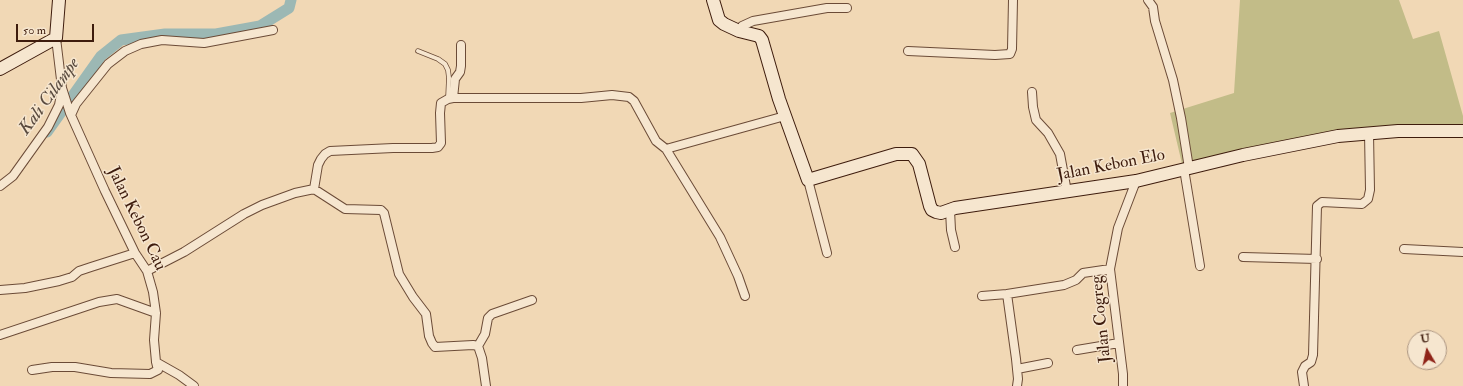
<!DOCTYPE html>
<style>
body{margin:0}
#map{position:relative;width:1463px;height:386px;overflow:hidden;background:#f1d8b5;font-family:"IM FELL Double Pica",serif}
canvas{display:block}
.north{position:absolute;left:1407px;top:330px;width:40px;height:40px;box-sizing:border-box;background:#f6e6cf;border:1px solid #ac9581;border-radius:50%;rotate:351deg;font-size:11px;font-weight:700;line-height:16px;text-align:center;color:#3e1c0d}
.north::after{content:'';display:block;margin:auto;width:14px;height:18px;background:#8f2418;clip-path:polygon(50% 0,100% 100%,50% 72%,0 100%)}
.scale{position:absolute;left:16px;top:24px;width:78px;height:18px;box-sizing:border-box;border:2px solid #3e1c0d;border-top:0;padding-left:5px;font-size:12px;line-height:14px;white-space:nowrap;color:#3e1c0d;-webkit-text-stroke:3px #f6e6cf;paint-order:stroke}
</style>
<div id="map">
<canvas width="1463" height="386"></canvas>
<div class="north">U</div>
<div class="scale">50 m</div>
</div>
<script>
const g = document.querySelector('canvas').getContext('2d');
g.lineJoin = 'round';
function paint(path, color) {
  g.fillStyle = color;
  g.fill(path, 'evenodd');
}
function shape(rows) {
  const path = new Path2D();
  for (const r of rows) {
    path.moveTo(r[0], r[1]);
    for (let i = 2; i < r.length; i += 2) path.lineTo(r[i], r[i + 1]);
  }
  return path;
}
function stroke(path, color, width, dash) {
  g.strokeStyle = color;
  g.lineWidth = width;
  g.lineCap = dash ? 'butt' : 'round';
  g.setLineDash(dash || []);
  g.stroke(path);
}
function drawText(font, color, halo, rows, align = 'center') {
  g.font = font + ' "IM FELL Double Pica",serif';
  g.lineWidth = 3;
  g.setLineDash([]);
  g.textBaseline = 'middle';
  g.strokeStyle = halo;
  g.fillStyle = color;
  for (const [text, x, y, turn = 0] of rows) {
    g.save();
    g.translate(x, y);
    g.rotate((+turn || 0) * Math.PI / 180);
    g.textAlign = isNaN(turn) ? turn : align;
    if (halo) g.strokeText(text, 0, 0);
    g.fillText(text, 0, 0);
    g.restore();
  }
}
const green = shape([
 [1240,0,1399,0,1413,39,1439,31,1463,116,1463,129,1279,146,1183,168,1170,113,1234,93]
]);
const canal = shape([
 [47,132,101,56,121,40,165,34,216,34,260,26,289,8,291,0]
]);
const lane = shape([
 [418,51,438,59,445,64,448,70,449,78,448,99]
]);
const street = shape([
 [1148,0,1153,7,1155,21,1173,80,1181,118,1189,168],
 [739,31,742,26,753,21,827,8,847,8],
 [56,38,62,88,70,113,105,191,135,253,147,271,153,292,156,313,154,340,156,362,179,375,194,386],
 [908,51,995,55,1010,54,1012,49,1013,0],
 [1032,92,1033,107,1036,120,1048,133,1060,154,1067,192],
 [453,98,455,79,460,72,461,66,461,45],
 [71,115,76,104,108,64,125,51,141,44,162,40,204,43,273,30],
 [666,149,720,237,738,276,745,296],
 [1184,169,1200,266],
 [808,180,827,253],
 [0,186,13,176,48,127,59,105,62,89],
 [314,189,318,165,321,159,325,154,330,151,393,148,432,148,438,147,441,143,440,113,441,103,448,99,453,98,581,98,612,95,629,97,634,101,656,141,666,149,785,116],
 [950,210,951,230,955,247],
 [1404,249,1463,252],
 [1243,257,1317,259],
 [147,271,184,252,244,214,262,205,295,193,314,189,345,209,381,210,384,213,399,274,413,297,426,314,429,336,432,343,435,347,473,345,478,346,482,358,486,386],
 [0,290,25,288,59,281,72,277,79,271,91,267,135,253],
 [982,296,1007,294],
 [0,335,99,302,117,299,156,313],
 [478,346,485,334,488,318,492,314,532,300],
 [1077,350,1119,343],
 [1017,369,1048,363],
 [32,370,52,367,75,367,111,373,150,374,158,370,156,362],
 [1017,386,1018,379,1016,359,1007,294,1064,285,1076,280,1083,273,1110,269],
 [1123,386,1123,374,1110,269,1118,228,1136,181],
 [1304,386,1302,372,1305,366,1311,362,1313,355,1317,206,1322,202,1362,204,1368,199,1370,190,1369,133]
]);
const secondary = shape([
 [713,0,719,20,724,24,739,31,759,36,762,40,779,99,808,180,896,154,912,154,919,164,930,206,932,210,936,212,941,213,955,208,1136,181,1243,155,1338,136,1398,131,1463,131],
 [0,69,56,38,59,0]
]);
const streetNames = [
 ["Jalan Kebon Elo",1111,166,-11],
 ["Jalan Kebon Cau",136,219,64],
 ["Jalan Cogreg",1102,319,-96]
];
const waterNames = [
 ["Kali Cilampe",50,97,-54]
];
paint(green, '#c2bc88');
stroke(canal, '#9cb8b4', 11);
stroke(lane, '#6b4b37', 5.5);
stroke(street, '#6b4b37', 10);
stroke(secondary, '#3e1c0d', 14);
stroke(lane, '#f6e6cf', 4);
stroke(street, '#f6e6cf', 8);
stroke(secondary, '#f6e6cf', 12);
drawText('17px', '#3e1c0d', '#f6e6cf', streetNames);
drawText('italic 18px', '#5a4b3f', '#f6e6cf', waterNames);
</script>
